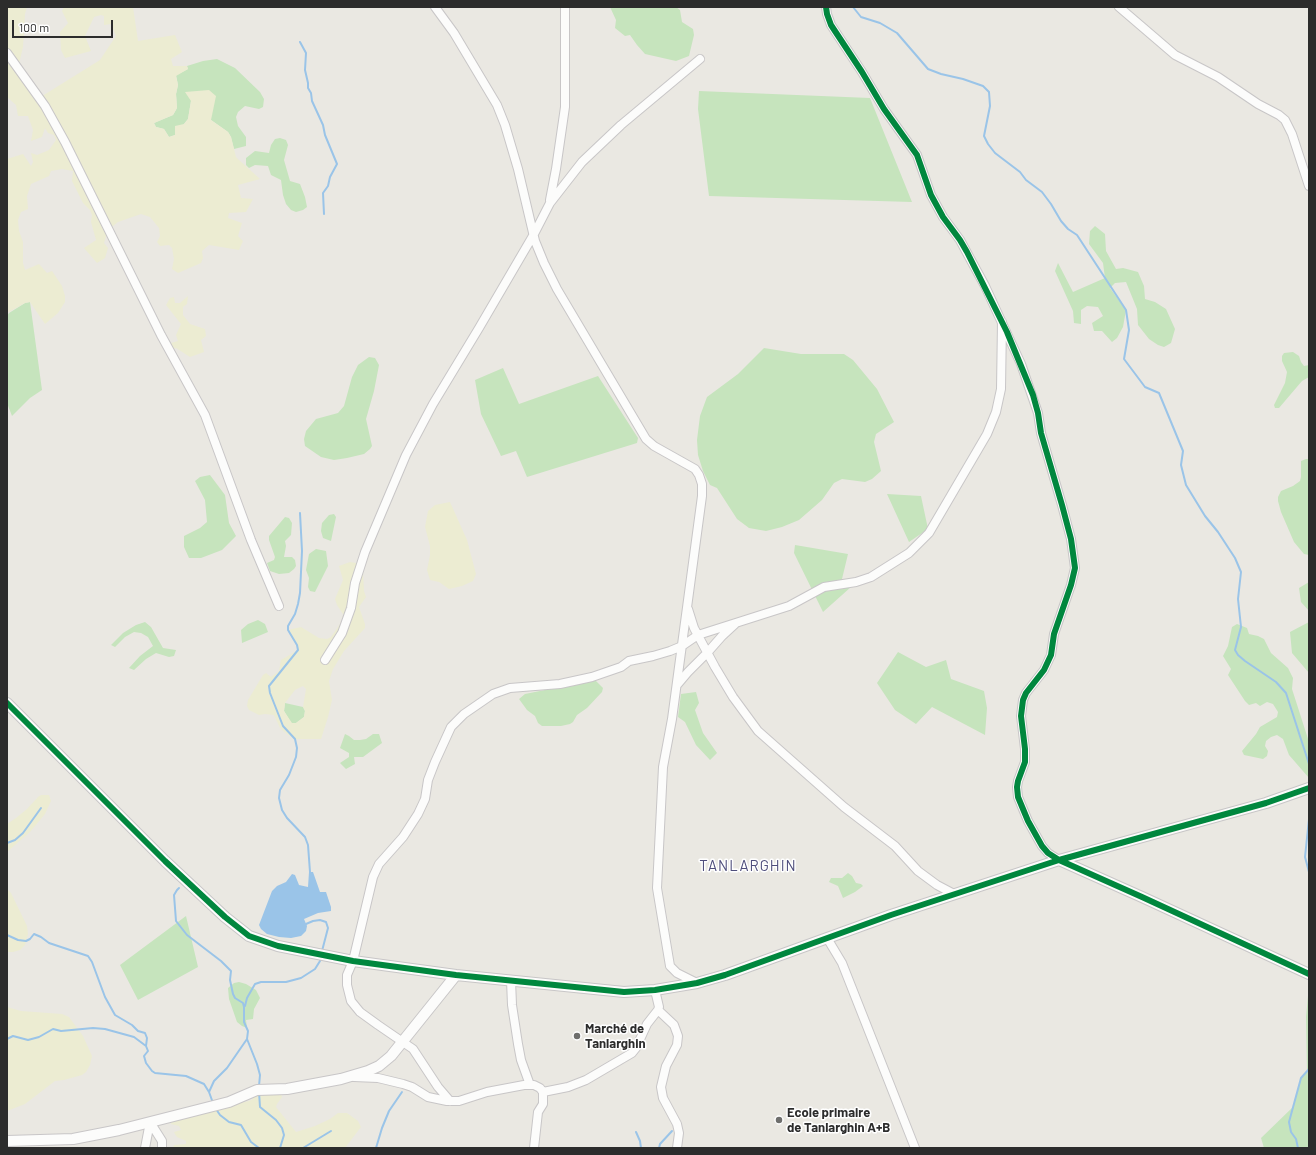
<!DOCTYPE html>
<meta charset="utf-8">
<style>
body{margin:0}
#map{position:relative;width:1316px;height:1155px;overflow:hidden;background:#eae8e2;font-family:Barlow,sans-serif}
canvas{display:block}
.frame{position:absolute;inset:0;border:8px solid #2c2c2c;pointer-events:none}
.scale{position:absolute;left:12px;top:20px;width:101px;height:18px;box-sizing:border-box;border:2px solid #2c2c2c;border-top:0;padding-left:5px;font-size:12px;line-height:14px;white-space:nowrap;color:#2c2c2c;-webkit-text-stroke:3px #fff;paint-order:stroke}
</style>
<div id="map">
<canvas width="1316" height="1155"></canvas>
<div class="frame"></div>
<div class="scale">100 m</div>
</div>
<script>
const g = document.querySelector('canvas').getContext('2d');
g.lineJoin = 'round';
function paint(path, color) {
  g.fillStyle = color;
  g.fill(path, 'evenodd');
}
function shape(rows) {
  const path = new Path2D();
  for (const r of rows) {
    path.moveTo(r[0], r[1]);
    for (let i = 2; i < r.length; i += 2) path.lineTo(r[i], r[i + 1]);
  }
  return path;
}
function stroke(path, color, width, dash) {
  g.strokeStyle = color;
  g.lineWidth = width;
  g.lineCap = dash ? 'butt' : 'round';
  g.setLineDash(dash || []);
  g.stroke(path);
}
function drawText(font, color, halo, rows, align = 'center') {
  g.font = font + ' Barlow,sans-serif';
  g.lineWidth = 3;
  g.setLineDash([]);
  g.textBaseline = 'middle';
  g.strokeStyle = halo;
  g.fillStyle = color;
  for (const [text, x, y, turn = 0] of rows) {
    g.save();
    g.translate(x, y);
    g.rotate((+turn || 0) * Math.PI / 180);
    g.textAlign = isNaN(turn) ? turn : align;
    if (halo) g.strokeText(text, 0, 0);
    g.fillText(text, 0, 0);
    g.restore();
  }
}
const green = shape([
 [610,7,676,7,680,10,682,22,693,29,694,35,689,56,676,61,645,54,637,45,630,35,625,36,615,28,616,20],
 [217,59,235,68,260,92,264,99,263,107,259,109,245,106,238,112,236,117,238,126,246,137,246,146,234,149,231,137,228,132,211,120,191,101,188,119,175,135,169,137,164,129,156,127,154,123,173,115,177,108,176,94,178,85,176,75,188,69,187,66,203,61],
 [699,91,870,98,912,202,709,196,698,109],
 [280,138,286,140,288,145,284,160,290,181,300,184,305,197,307,207,303,210,296,212,291,210,286,204,283,195,281,180,271,175,268,166,255,165,249,168,246,165,246,158,255,151,269,153,271,145,275,139],
 [1095,226,1105,234,1106,251,1116,269,1123,268,1138,272,1144,286,1145,299,1155,302,1166,309,1175,329,1171,343,1164,347,1158,345,1149,339,1138,325,1137,309,1126,282,1115,283,1110,288,1126,310,1123,327,1117,338,1112,342,1102,331,1094,331,1092,323,1103,316,1098,307,1087,306,1081,310,1081,324,1074,323,1073,311,1055,271,1058,263,1073,292,1105,278,1103,263,1089,244,1090,231],
 [30,302,42,390,30,398,12,416,7,403,7,316,9,313,25,303],
 [764,348,801,354,844,354,853,360,877,389,894,422,876,434,874,442,881,471,872,479,865,482,842,479,834,483,822,500,799,520,782,527,766,531,749,528,737,519,717,488,710,485,703,471,698,455,697,440,700,416,707,397,738,374],
 [1293,352,1299,356,1301,362,1304,366,1309,365,1309,377,1302,381,1279,408,1275,408,1274,405,1285,383,1287,372,1282,361,1282,356,1284,353],
 [369,357,375,358,379,365,374,391,366,419,372,446,370,449,364,454,347,458,334,460,321,457,305,446,304,439,306,431,316,419,338,413,344,406,352,377,358,365],
 [503,368,519,404,598,376,638,438,637,443,527,477,516,451,501,456,481,414,475,380],
 [1306,459,1309,459,1309,555,1304,554,1294,542,1281,512,1278,501,1278,497,1281,491,1293,486,1300,481,1301,477,1301,461],
 [210,475,225,495,229,523,236,536,222,550,201,558,189,558,184,547,184,536,200,528,207,522,205,500,195,481,200,477],
 [887,494,921,496,928,529,909,542],
 [334,514,336,517,331,541,323,538,321,531,322,523,329,515],
 [285,517,289,518,292,523,291,535,285,541,286,546,284,557,292,557,295,560,296,566,294,569,289,573,279,574,270,571,267,563,274,560,275,557,269,540,269,536],
 [795,545,848,554,842,579,851,587,823,612,794,553],
 [316,549,326,551,328,566,315,592,310,591,308,587,309,578,306,570,309,554],
 [1309,582,1309,611,1301,602,1299,588],
 [258,620,265,624,268,632,242,643,241,630,248,624],
 [145,622,151,627,163,648,176,650,174,656,169,657,156,653,146,659,134,670,129,668,140,656,153,646,148,637,141,633,134,632,125,637,115,647,111,645,123,633,136,625],
 [1309,622,1309,673,1292,653,1290,632],
 [1237,624,1247,628,1249,634,1258,636,1264,639,1271,653,1288,668,1293,678,1292,689,1309,742,1309,778,1289,755,1283,739,1277,735,1271,737,1266,741,1265,746,1268,751,1267,756,1263,759,1244,755,1242,751,1256,734,1260,727,1277,717,1278,712,1273,704,1267,702,1260,706,1256,703,1249,705,1245,701,1228,675,1231,669,1223,656,1228,646,1232,627],
 [898,652,926,667,946,660,951,679,984,691,987,708,985,735,932,707,916,724,895,710,877,683],
 [595,680,603,688,602,692,587,708,577,715,573,722,570,724,561,726,542,726,538,723,535,716,527,710,519,699,525,694],
 [696,692,699,703,695,710,703,733,717,753,710,760,696,745,685,722,678,717,681,694],
 [285,703,303,707,305,711,304,717,296,723,291,723,284,711],
 [345,734,349,736,354,740,360,740,366,739,373,734,379,734,382,743,363,757,354,757,355,764,346,769,340,763,349,757,349,753,340,748],
 [848,873,852,876,856,883,861,884,863,886,855,892,843,898,838,886,829,882,831,878,842,878],
 [186,916,198,967,138,1000,120,965],
 [239,982,246,984,256,990,260,998,254,1009,253,1019,246,1020,247,1028,242,1026,237,1022,229,999,228,988,234,983],
 [1309,985,1309,1148,1264,1148,1261,1138,1293,1107,1301,1078,1307,1072,1306,1017]
]);
const sand = shape([
 [7,7,27,7,25,14,23,47,18,68,39,98,100,60,116,36,111,24,104,25,104,16,101,15,94,17,85,36,91,51,65,58,61,50,60,32,68,23,62,11,64,7,133,7,138,41,175,35,182,52,171,59,173,66,187,66,188,69,176,76,178,85,176,94,177,108,173,115,154,123,156,127,164,129,169,137,175,135,175,126,184,124,188,119,191,101,185,92,209,90,216,96,211,120,228,132,231,137,236,157,239,160,260,179,238,185,241,198,253,199,246,212,229,213,228,218,242,223,238,236,243,241,239,250,209,245,202,251,203,258,201,263,178,273,172,269,174,259,172,248,169,245,160,246,157,242,160,236,159,228,150,217,141,214,118,222,108,230,104,243,108,248,105,258,97,263,84,248,96,240,91,222,92,215,90,210,83,203,72,181,73,171,62,169,51,171,49,176,31,184,27,196,28,209,21,212,18,220,19,231,23,242,23,263,25,270,39,264,47,273,52,271,62,286,65,296,65,302,58,313,45,324,30,302,25,303,7,313,7,159,23,154,31,166,33,162,31,153,37,155,49,150,56,140,54,135,48,133,45,128,42,137,31,141,33,130,28,116,18,116,16,105,7,97],
 [188,296,187,304,183,307,183,315,190,324,205,329,206,336,201,340,204,352,190,357,176,348,173,349,171,343,178,341,176,335,181,324,166,305,170,298,174,297,175,303,180,303],
 [450,502,467,540,476,574,473,581,462,586,449,589,439,582,430,580,427,570,430,555,430,546,425,527,428,511,435,505],
 [350,562,356,563,362,566,363,572,364,591,366,597,359,607,365,624,365,628,344,651,333,669,329,681,332,700,328,717,321,739,295,739,288,735,280,728,274,715,265,714,259,715,249,710,247,706,248,700,263,675,266,673,271,677,279,671,281,660,298,650,297,645,288,630,301,627,319,638,327,639,331,637,342,621,343,614,337,605,335,599,343,580,339,566],
 [303,686,306,689,303,707,305,711,304,717,296,723,292,723,284,711,285,703,295,690],
 [41,795,49,795,51,801,45,814,30,832,7,852,7,824,16,818,27,809,38,797],
 [7,889,11,893,27,926,28,934,25,945,20,950,13,952,7,952],
 [7,1007,21,1011,62,1014,69,1017,83,1036,92,1056,90,1065,86,1072,82,1075,64,1080,55,1081,25,1104,7,1111],
 [271,1091,276,1095,281,1094,282,1097,277,1104,276,1107,296,1132,315,1126,330,1119,338,1113,347,1113,358,1121,361,1127,345,1148,173,1148,174,1145,186,1144,186,1141,177,1137,175,1134,174,1132,181,1130,179,1126,171,1124,170,1119,249,1101,253,1099,253,1094]
]);
const water = shape([
 [309,872,313,872,320,892,326,892,331,907,331,911,318,913,304,919,307,926,306,931,301,936,291,938,279,937,267,934,261,929,259,925,272,891,277,886,286,882,292,874,295,875,299,885,308,887]
]);
const stream = shape([
 [853,7,861,17,880,23,897,33,928,69,941,74,963,79,983,86,989,92,990,106,984,136,988,144,995,153,1020,172,1026,180,1042,192,1051,204,1061,221,1068,229,1077,235,1126,310,1129,330,1124,359,1145,387,1159,393,1183,451,1181,465,1186,485,1205,516,1218,532,1235,558,1241,572,1238,599,1241,627,1235,650,1238,655,1245,661,1276,682,1286,693,1309,764],
 [300,42,306,53,305,70,308,83,308,88,311,93,312,101,323,125,325,135,337,164,330,177,328,186,323,193,324,214],
 [300,513,302,551,300,593,298,604,295,614,288,626,288,630,297,645,298,650,269,686,270,693,283,726,295,739,297,748,296,757,289,775,280,790,279,798,282,810,287,818,305,837,308,845,310,872],
 [1309,819,1305,857,1309,872],
 [7,843,15,840,23,833,41,808],
 [179,888,177,890,174,895,176,921,187,935,221,961,231,971,230,980,233,994,235,998,243,1003,244,1007,244,1022,248,1031,247,1039,227,1068,214,1081,209,1092,213,1103],
 [306,924,313,921,320,920,326,922,328,928,322,951],
 [7,935,18,940,26,941,30,939,34,934,41,937,49,943,88,956,92,962,105,997,115,1015,132,1025,138,1031,145,1033,147,1038,146,1046,148,1051,144,1056,146,1063,152,1071,155,1073,186,1076,204,1084,209,1092],
 [245,1006,247,998,255,984,261,982,286,982,301,978,315,969,320,961,321,957],
 [7,1039,13,1036,28,1040,39,1037,53,1029,61,1031,93,1028,105,1029,134,1037,146,1046],
 [247,1039,257,1064,260,1075,259,1086],
 [259,1092,260,1107,276,1120,282,1128,284,1135,280,1148],
 [216,1109,220,1115,229,1122,241,1125,251,1142,259,1148],
 [636,1132,640,1141,641,1148],
 [303,1148,331,1131],
 [376,1148,382,1128,389,1111,402,1092],
 [659,1148,660,1144,672,1131],
 [1298,1148,1296,1139,1291,1132,1289,1122,1301,1078,1309,1069]
]);
const minor = shape([
 [435,7,454,33,497,105,505,125,518,169,535,241,544,263,557,289,646,439,654,446,695,469,699,475,702,484,702,496,672,719,663,767,657,888,670,966,677,973,697,983],
 [826,7,827,14,831,25,862,72,884,109,917,155,931,195,943,217,960,240,985,286,1021,364,1038,413,1041,433,1062,505,1071,539,1075,568,1071,585,1054,634,1051,655,1044,670,1026,693,1023,700,1021,716,1025,749,1025,762,1018,781,1017,787,1018,797,1028,821,1042,846,1048,853,1059,860],
 [1119,7,1175,55,1218,77,1258,104,1279,115,1285,120,1292,134,1309,186],
 [7,53,45,106,65,142,161,335,205,415,251,540,279,606],
 [550,200,556,169,565,107,565,7],
 [688,609,694,628,715,667,733,697,758,731,844,807,895,846,918,871,937,885,954,894],
 [325,660,342,633,351,608,355,583,365,552,406,455,433,404,479,328,534,234,550,203,582,162,621,125,700,59],
 [677,685,688,672,707,653,722,636,735,624],
 [827,938,842,963,915,1148],
 [511,980,512,1005,518,1044,521,1060,530,1085],
 [658,1010,674,1025,678,1036,677,1045,666,1066,661,1087,663,1098,677,1124,679,1133,677,1148],
 [354,1077,378,1078,403,1084,412,1087,428,1097,447,1101,459,1101,487,1092,524,1085,534,1085,540,1088,543,1092,543,1104,538,1112,534,1148],
 [543,1092,568,1087,586,1080,632,1053,636,1048,647,1024,658,1010,659,1007,655,990],
 [450,1101,438,1087,413,1049,378,1025,360,1012,351,1001,347,985,347,975,353,961,373,877,379,864,403,837,418,814,425,799,428,780,435,762,451,727,464,714,493,694,510,688,560,684,592,677,621,667,629,661,653,656,670,651,682,646,698,635,789,606,824,587,856,582,871,577,909,553,929,533,987,434,996,412,1001,389,1002,322],
 [150,1122,162,1141,162,1148],
 [145,1148,150,1122]
]);
const tertiary = shape([
 [7,703,165,861,225,917,249,936,278,946,353,961,456,975,624,992,655,990,697,983,725,975,891,915,1059,860,1266,803,1309,788],
 [1059,860,1142,897,1309,974],
 [7,1141,73,1139,119,1130,229,1102,257,1090,287,1089,341,1079,368,1071,379,1066,391,1056,456,975]
]);
const cycleway = shape([
 [826,7,827,14,831,25,862,72,884,109,917,155,931,195,943,217,960,240,967,252,1007,332,1033,395,1038,413,1041,433,1062,505,1071,539,1075,568,1071,585,1054,634,1051,655,1044,670,1026,693,1023,700,1021,716,1025,749,1025,762,1018,781,1017,787,1018,797,1028,821,1042,846,1048,853,1059,860,1142,897,1309,974],
 [7,703,165,861,225,917,249,936,278,946,353,961,456,975,624,992,655,990,697,983,725,975,891,915,1059,860,1266,803,1309,788]
]);
const markers = [
 [577,1036,4,"#6e6e6c"],
 [779,1120,4,"#6e6e6c"]
];
const poiNames = [
 ["Marché de",585,1029],
 ["Tanlarghin",585,1044],
 ["Ecole primaire",787,1113],
 ["de Tanlarghin A+B",787,1128]
];
const quarterNames = [
 ["TANLARGHIN",748,866]
];
paint(green, '#c6e4bd');
paint(sand, '#ececd2');
paint(water, '#9ac4e8');
stroke(stream, '#9ac4e8', 2);
stroke(minor, '#c8c6c7', 10);
stroke(tertiary, '#c8c6c7', 12);
stroke(minor, '#fcfcfb', 8);
stroke(tertiary, '#fcfcfb', 10);
stroke(cycleway, '#00873e', 6);
for (const [x, y, r, color] of markers) {
  const dot = new Path2D();
  dot.arc(x, y, r, 0, 2 * Math.PI);
  g.fillStyle = color;
  g.fill(dot);
  stroke(dot, '#fff', 1.5);
}
drawText('bold 13px', '#2c2c2c', '#fff', poiNames, 'left');
g.letterSpacing = '1px';
drawText('15px', '#4f4e7c', '#fff', quarterNames);
g.letterSpacing = '0px';
</script>
